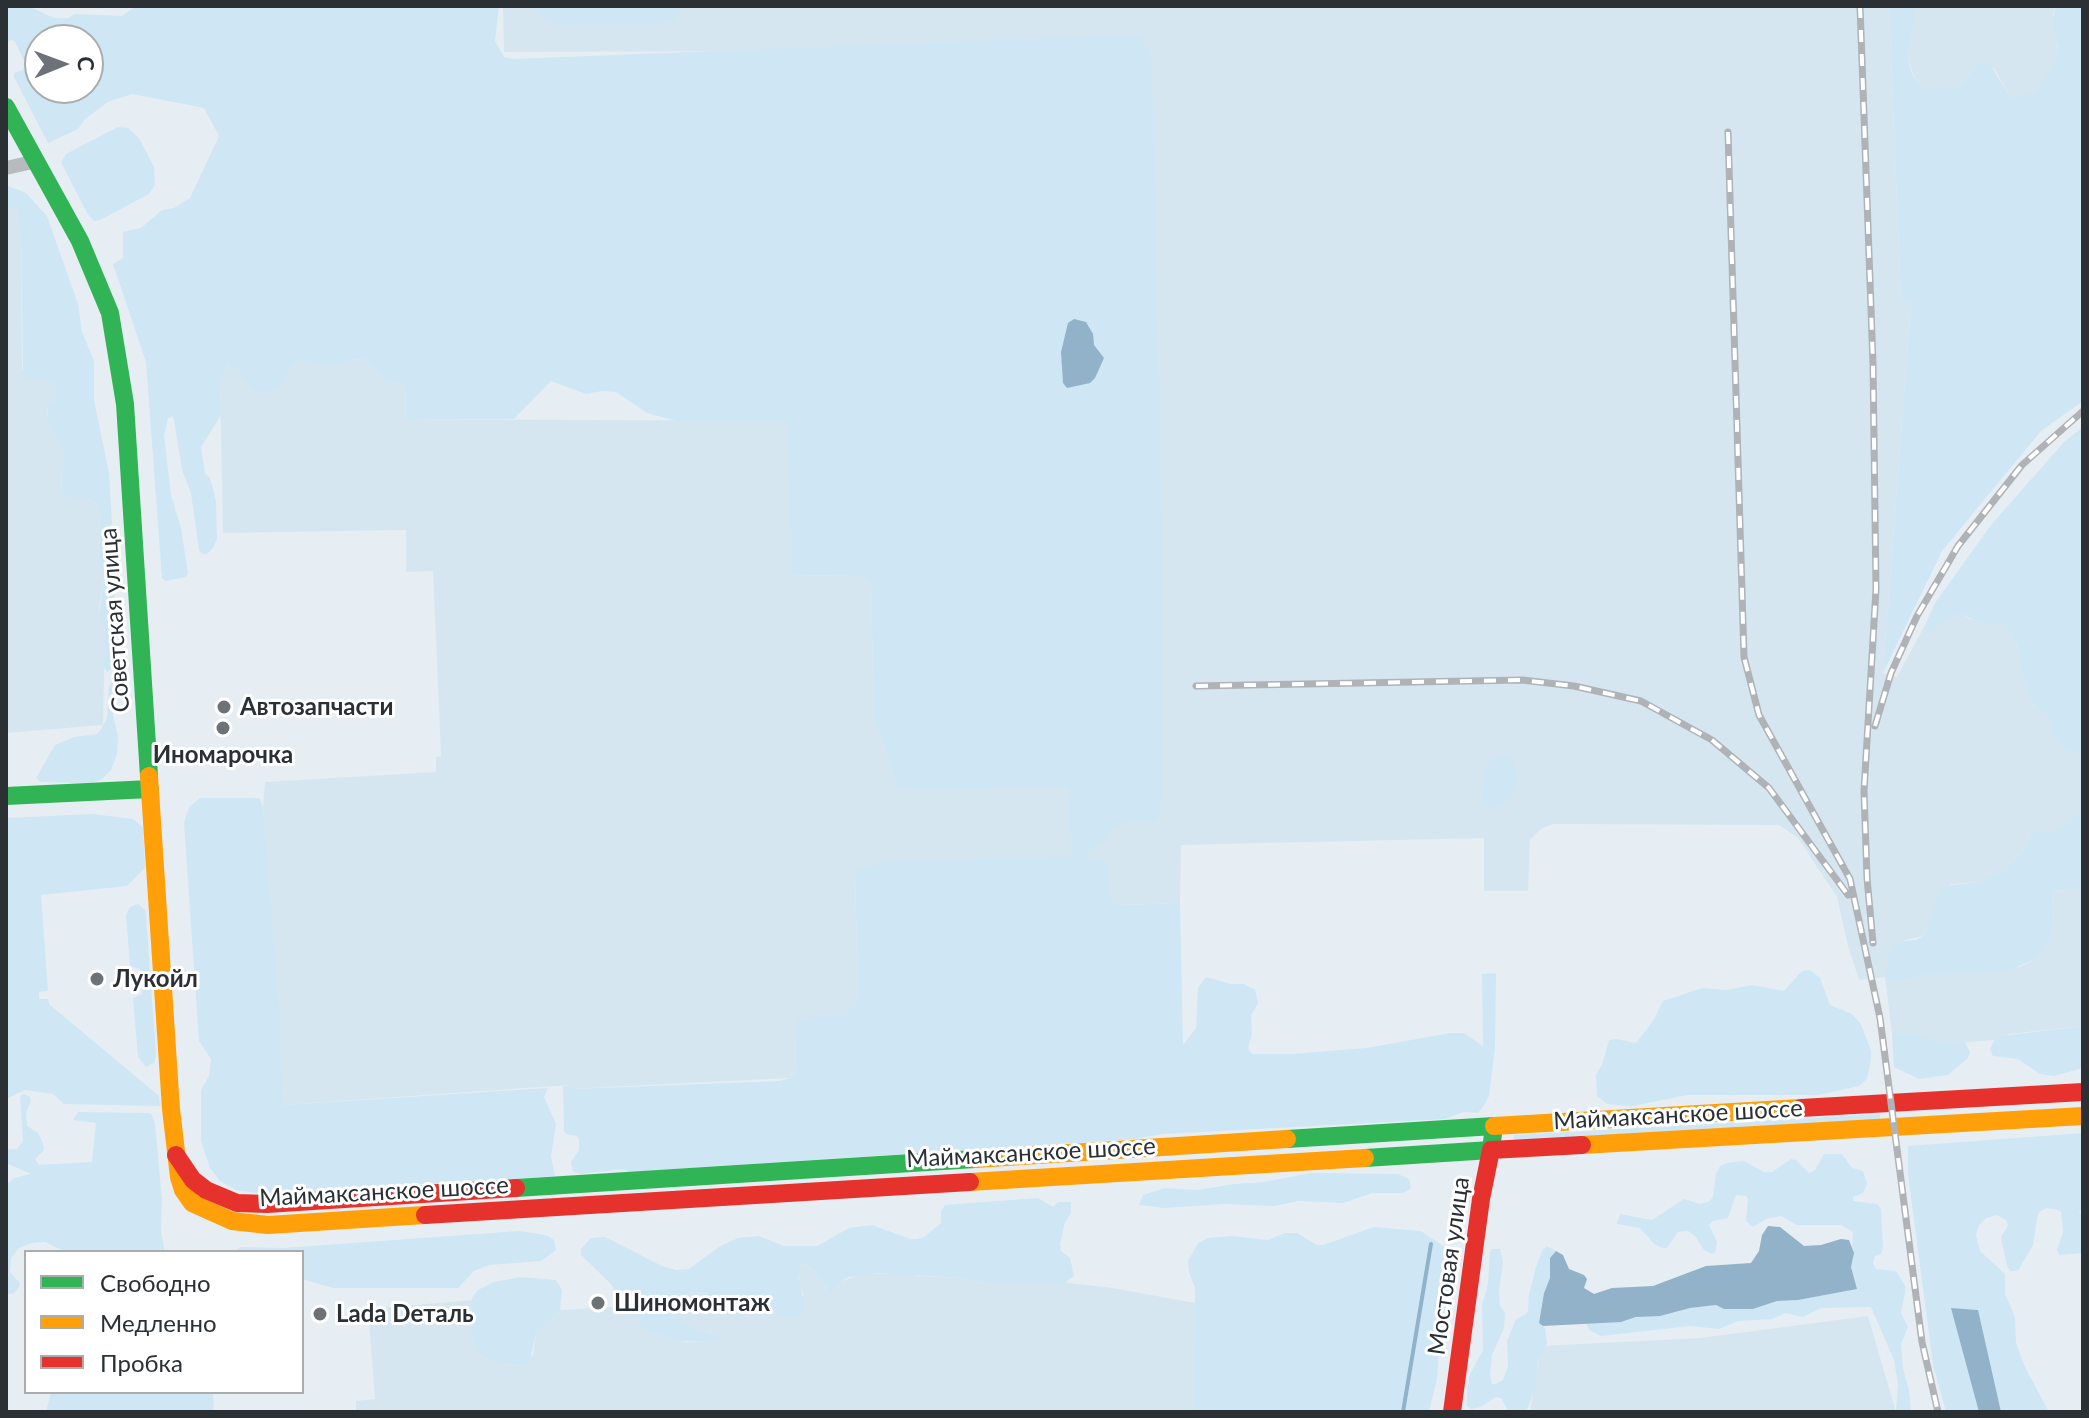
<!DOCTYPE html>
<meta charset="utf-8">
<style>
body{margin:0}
#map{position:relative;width:2089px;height:1418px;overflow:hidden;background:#e6eef3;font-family:Lato,sans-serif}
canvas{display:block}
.frame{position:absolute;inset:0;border:8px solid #2a3034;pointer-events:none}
.legend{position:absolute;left:24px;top:1250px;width:280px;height:144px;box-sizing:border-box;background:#fff;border:2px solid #aaacae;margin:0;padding:10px 14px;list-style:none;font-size:24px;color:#2a3034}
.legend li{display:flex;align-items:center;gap:16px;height:40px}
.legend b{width:40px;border:2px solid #aaacae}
.north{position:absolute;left:24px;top:24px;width:80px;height:80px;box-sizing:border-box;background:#fff;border:2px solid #aaacae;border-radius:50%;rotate:89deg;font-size:22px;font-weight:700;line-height:32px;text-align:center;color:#2a3034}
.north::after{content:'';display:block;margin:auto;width:28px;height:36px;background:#6c7277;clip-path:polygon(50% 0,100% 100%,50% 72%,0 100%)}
</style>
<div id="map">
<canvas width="2089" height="1418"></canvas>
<div class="frame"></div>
<ul class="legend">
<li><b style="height:10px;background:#30b455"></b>Свободно</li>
<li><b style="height:10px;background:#ff9f0a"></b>Медленно</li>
<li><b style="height:10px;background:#e5322d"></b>Пробка</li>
</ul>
<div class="north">С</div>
</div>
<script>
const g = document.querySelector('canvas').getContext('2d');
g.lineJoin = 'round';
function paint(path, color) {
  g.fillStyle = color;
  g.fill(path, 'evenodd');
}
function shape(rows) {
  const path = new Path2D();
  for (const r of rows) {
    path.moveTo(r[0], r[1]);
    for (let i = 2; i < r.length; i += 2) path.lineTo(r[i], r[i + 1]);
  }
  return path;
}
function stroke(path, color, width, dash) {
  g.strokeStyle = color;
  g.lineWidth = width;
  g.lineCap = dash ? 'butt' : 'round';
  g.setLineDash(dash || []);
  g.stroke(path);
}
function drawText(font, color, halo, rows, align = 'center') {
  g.font = font + ' Lato,sans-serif';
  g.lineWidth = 6;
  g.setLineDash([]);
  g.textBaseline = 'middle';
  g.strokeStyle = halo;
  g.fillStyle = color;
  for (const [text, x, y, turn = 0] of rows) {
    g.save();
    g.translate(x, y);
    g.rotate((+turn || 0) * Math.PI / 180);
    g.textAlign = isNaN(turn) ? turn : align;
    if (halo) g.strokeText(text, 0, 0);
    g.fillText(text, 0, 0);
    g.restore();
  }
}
const built = shape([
 [503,6,1889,6,1901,300,1911,302,1883,673,1897,677,1926,623,1926,630,1954,616,1963,615,1969,619,2003,623,2012,636,2019,650,2032,704,2051,719,2054,733,2062,748,2083,757,2083,810,2055,832,2041,830,2031,833,2025,848,2006,869,1986,877,1981,882,1951,884,1937,898,1932,921,1923,936,1902,941,1900,982,1925,975,2020,967,2036,959,2050,940,2054,923,2052,891,2083,889,2083,1026,2009,1034,1994,1040,1956,1043,1933,1042,1913,1034,1892,1034,1885,977,1859,980,1848,946,1837,897,1798,838,1779,825,1554,824,1542,828,1530,840,1528,891,1484,891,1484,838,1181,845,1180,903,1122,905,1110,903,1108,862,855,871,858,1000,844,1015,795,1026,796,1074,789,1078,571,1089,570,1085,283,1105,263,808,265,782,436,772,436,757,441,756,433,571,406,572,406,530,223,533,220,383,227,364,283,383,293,365,303,361,323,366,335,366,356,359,366,360,385,381,405,385,406,419,789,421,791,575,863,576,871,583,874,721,887,753,898,789,815,51,504,52],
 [1914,6,2055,6,2053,15,2058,37,2056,62,2035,92,2018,99,2011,99,1994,68,1975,66,1962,84,1955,88,1923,90,1913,74,1907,56,1914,27],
 [6,206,16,208,21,235,22,370,39,379,51,381,58,390,55,399,47,410,47,420,63,452,61,494,71,498,88,498,96,504,100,514,99,558,105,573,99,609,105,629,103,725,6,733],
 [800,1263,811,1267,827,1289,837,1287,840,1282,860,1274,907,1273,918,1276,961,1278,991,1284,1020,1283,1025,1278,1113,1288,1195,1303,1193,1412,356,1412,356,1401,375,1399,368,1309,472,1300,471,1333,481,1355,497,1364,524,1365,533,1355,536,1333,560,1310,628,1306,637,1311,640,1325,655,1334,685,1342,714,1342,713,1333,700,1332,671,1317,673,1306,679,1298,693,1291,699,1292,704,1294,706,1307,711,1310,734,1315,767,1311,779,1313,804,1295,798,1285],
 [1868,1316,1896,1412,1530,1412,1541,1346,1700,1338]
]);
const green = shape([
 [6,6,28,6,54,18,69,18,74,14,122,16,136,6,499,6,495,41,504,57,513,59,1124,35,1136,35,1141,38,1149,49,1152,66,1162,530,1162,800,1159,816,1154,822,1129,821,1110,829,1104,840,1088,853,1086,859,1108,861,1111,903,1123,905,1180,903,1183,1045,1196,1028,1198,988,1206,977,1231,984,1244,984,1255,990,1258,1003,1251,1015,1252,1034,1248,1048,1252,1054,1291,1054,1367,1048,1450,1033,1464,1033,1483,1046,1482,974,1496,973,1495,1047,1489,1096,1485,1104,1478,1113,1463,1112,1445,1119,1163,1134,1135,1139,630,1172,622,1169,581,1174,573,1172,571,1162,579,1150,579,1140,577,1136,566,1134,564,1131,563,1086,571,1085,571,1089,780,1081,789,1078,796,1074,795,1025,799,1018,844,1015,858,1000,855,870,892,860,1071,857,1069,787,898,790,887,753,874,721,871,583,863,576,791,575,788,421,677,421,647,413,616,392,602,391,586,394,551,381,514,419,406,419,405,385,385,381,366,360,356,359,335,366,323,366,303,361,293,365,283,383,263,394,255,391,235,368,227,364,220,383,221,415,201,447,205,474,210,478,216,501,217,539,213,548,207,554,202,554,199,550,191,493,182,470,174,420,172,416,168,418,164,435,171,495,181,528,188,574,185,577,166,581,162,578,146,362,113,264,123,258,123,232,141,228,162,210,174,208,190,198,219,136,204,108,132,94,108,102,85,119,78,129,48,143,14,77,14,73,23,70,25,63,15,42,12,40,6,42],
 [40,40,88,40,88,88,40,88],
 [1074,319,1093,334,1094,345,1101,352,1063,383,1061,353,1068,324],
 [537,6,684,6,674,21,664,23,558,25,541,19],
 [1889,6,1914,6,1914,27,1907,56,1912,74,1923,89,1955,88,1962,84,1975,66,1981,62,1989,62,2011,99,2035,92,2055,62,2058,45,2053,22,2055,6,2083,6,2083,401,2041,431,1942,551,1883,673,1911,302,1901,300],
 [118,127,128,128,139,138,154,167,155,185,149,194,100,220,94,221,87,213,61,162,66,154],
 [6,185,26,193,47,216,78,304,82,332,94,361,94,400,109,473,112,523,109,533,114,548,109,565,114,579,116,659,115,665,107,672,102,665,105,629,99,615,105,573,99,565,99,558,100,514,96,504,88,498,71,498,61,494,63,452,47,420,48,405,55,399,57,389,51,381,27,378,23,375,21,235,16,209,6,206],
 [2083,427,2083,757,2062,748,2053,733,2051,719,2032,704,2022,673,2019,650,2012,636,2003,624,1978,622,1963,615,1954,616,1940,624,1935,631,1926,631,1926,623,1935,603,1991,525,2064,442],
 [113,678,117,682,113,716,118,736,117,754,111,770,103,778,93,783,40,782,36,778,55,745,74,737,97,734,100,731,107,718,109,687],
 [1495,756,1508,756,1513,760,1518,781,1509,801,1503,805,1496,808,1481,807,1485,765],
 [200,798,253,798,260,799,263,808,279,1008,283,1105,548,1088,544,1097,556,1124,551,1156,555,1176,270,1195,236,1190,220,1181,210,1168,201,1141,201,1090,209,1076,211,1059,199,1041,184,823,189,807],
 [2083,810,2083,889,2052,891,2054,923,2050,940,2036,959,2004,972,1925,975,1900,982,1891,982,1886,977,1888,956,1895,945,1902,941,1916,940,1923,936,1927,930,1939,891,1944,886,1981,882,1986,877,2006,869,2025,848,2031,833,2041,830,2055,832],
 [92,814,133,819,143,827,145,868,127,886,41,895,48,991,39,992,39,999,48,999,49,1004,159,1096,160,1106,64,1104,53,1094,25,1090,6,1099,6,818],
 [138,904,145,910,146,915,156,1055,154,1063,146,1067,138,1057,133,998,142,994,140,969,130,966,126,915,130,907],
 [1810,970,1820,978,1830,1005,1852,1014,1861,1024,1871,1051,1871,1060,1867,1079,1859,1086,1819,1095,1688,1095,1632,1106,1607,1104,1597,1096,1596,1075,1602,1065,1609,1040,1616,1039,1636,1043,1653,1021,1663,1001,1702,988,1727,990,1752,985,1784,991,1802,971],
 [2083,1026,2083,1068,2054,1076,2040,1074,2018,1059,1993,1056,1990,1050,1994,1040,2001,1036],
 [1892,1034,1913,1034,1938,1042,1965,1042,1970,1052,1968,1058,1948,1075,1919,1079,1894,1067],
 [24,1094,30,1097,31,1101,26,1113,27,1126,38,1133,43,1143,44,1150,35,1159,39,1165,92,1162,96,1123,73,1120,78,1112,149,1113,152,1115,155,1124,162,1200,161,1232,165,1252,66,1252,45,1242,32,1243,19,1248,11,1258,10,1272,20,1283,19,1287,14,1293,6,1295,6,1185,14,1178,31,1174,6,1163,6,1149,17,1149,23,1141,20,1096],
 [1880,1114,1880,1122,1514,1144,1514,1135],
 [2083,1133,2083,1210,2079,1212,2083,1216,2083,1253,2059,1255,2057,1250,2063,1232,2061,1212,2056,1209,2046,1208,2038,1213,2033,1245,2019,1269,2015,1271,2010,1271,2007,1266,2002,1243,2001,1237,2008,1226,2006,1220,1997,1215,1986,1218,1979,1225,1976,1235,1980,1251,2005,1274,2005,1294,2015,1317,2016,1343,2025,1367,2049,1412,1946,1412,1933,1365,1908,1174,1908,1146],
 [1824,1154,1842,1154,1852,1168,1863,1171,1867,1184,1863,1193,1853,1197,1853,1201,1877,1204,1881,1209,1883,1248,1881,1254,1875,1256,1873,1263,1876,1269,1896,1271,1906,1287,1901,1313,1908,1327,1901,1344,1903,1369,1909,1390,1911,1412,1896,1412,1898,1384,1894,1360,1871,1307,1821,1308,1803,1317,1785,1313,1772,1319,1738,1321,1719,1329,1690,1326,1601,1336,1589,1330,1586,1323,1621,1322,1641,1316,1660,1316,1690,1308,1716,1305,1724,1309,1753,1309,1777,1301,1798,1300,1857,1289,1851,1267,1853,1232,1841,1225,1797,1225,1781,1216,1766,1219,1753,1227,1746,1221,1748,1199,1746,1196,1736,1195,1728,1218,1713,1221,1709,1225,1717,1242,1715,1252,1711,1254,1704,1250,1695,1236,1688,1231,1678,1232,1667,1248,1662,1248,1654,1244,1640,1228,1617,1224,1620,1214,1652,1220,1684,1199,1700,1204,1708,1202,1713,1197,1716,1174,1720,1166,1727,1163,1744,1161,1764,1172,1772,1172,1791,1159,1796,1160,1809,1173,1815,1170],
 [1311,1173,1398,1174,1409,1179,1411,1189,1402,1193,1372,1193,1343,1203,1298,1201,1274,1206,1224,1204,1164,1208,1139,1205,1143,1195,1165,1188,1198,1190,1235,1184,1264,1182],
 [1038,1198,1053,1207,1058,1202,1071,1202,1071,1213,1065,1222,1060,1244,1061,1251,1070,1258,1074,1276,1065,1283,991,1284,961,1278,878,1273,849,1277,840,1282,831,1294,811,1267,801,1263,798,1279,805,1306,801,1317,790,1317,767,1311,740,1315,723,1314,706,1307,704,1294,699,1292,693,1291,679,1298,673,1306,671,1317,700,1331,719,1335,718,1340,714,1342,679,1341,655,1334,644,1328,640,1325,637,1311,628,1306,620,1308,612,1285,581,1255,581,1249,591,1238,605,1237,662,1266,676,1270,689,1269,719,1247,738,1238,759,1236,784,1246,817,1246,849,1228,872,1225,910,1239,917,1239,924,1237,941,1223,941,1211,945,1205],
 [1374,1227,1421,1231,1456,1255,1456,1275,1441,1322,1437,1379,1429,1412,1193,1412,1195,1288,1189,1272,1188,1261,1198,1243,1208,1238,1232,1236,1268,1240,1285,1233,1297,1233,1317,1245,1323,1245],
 [519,1231,546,1235,554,1240,556,1250,541,1261,489,1265,474,1271,458,1288,333,1288,302,1279,302,1252,233,1252,241,1247,284,1248],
 [1547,1246,1556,1251,1550,1258,1550,1278,1544,1293,1539,1323,1545,1328,1547,1343,1538,1360,1535,1389,1527,1410,1509,1412,1501,1398,1496,1397,1480,1407,1471,1409,1467,1406,1467,1390,1470,1374,1483,1350,1482,1305,1488,1284,1490,1252,1492,1249,1500,1249,1503,1262,1499,1291,1500,1306,1505,1313,1504,1328,1492,1355,1490,1375,1492,1384,1496,1384,1503,1380,1508,1366,1507,1341,1516,1319,1526,1314,1528,1311,1529,1294,1536,1267,1542,1251],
 [521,1277,556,1280,562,1290,560,1310,536,1333,530,1361,524,1365,497,1364,481,1355,475,1345,471,1333,472,1298,478,1290,494,1282],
 [51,1392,213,1392,214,1412,46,1412]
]);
const water = shape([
 [1074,319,1086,322,1093,334,1094,345,1104,358,1095,378,1090,383,1067,388,1063,383,1061,352,1068,323],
 [1768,1226,1780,1227,1804,1246,1821,1245,1841,1239,1849,1240,1854,1253,1851,1267,1857,1289,1798,1300,1777,1301,1753,1309,1724,1309,1716,1305,1690,1308,1660,1316,1636,1317,1621,1322,1543,1326,1539,1323,1544,1293,1550,1278,1550,1258,1556,1251,1563,1255,1569,1269,1584,1275,1587,1279,1584,1288,1594,1294,1612,1288,1653,1286,1706,1266,1751,1263,1759,1251,1762,1235],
 [1951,1308,1978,1310,2001,1412,1979,1412]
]);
const stream = shape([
 [1403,1412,1431,1244]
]);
const street = shape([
 [6,168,37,161]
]);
const fast = shape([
 [6,107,80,241,110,313,125,404,149,776],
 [6,796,150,789],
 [1287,1139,1494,1126,1491,1150,1365,1158],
 [516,1188,975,1159]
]);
const slow = shape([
 [149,776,171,1109,179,1177,183,1190,192,1203,232,1221,268,1225,425,1215],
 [1494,1126,1801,1108],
 [1582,1145,2083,1116],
 [975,1159,1287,1139],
 [970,1182,1365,1158]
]);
const jam = shape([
 [1801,1108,2083,1092],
 [176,1155,193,1180,206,1190,237,1203,267,1204,516,1188],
 [425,1215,970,1182],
 [1452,1412,1481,1199,1491,1150,1582,1145]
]);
const rail = shape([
 [1860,6,1873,364,1876,589,1864,791,1867,878,1873,943],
 [1728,132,1744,657,1759,715,1850,879,1880,1018,1922,1342,1938,1412],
 [1196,686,1522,680,1574,686,1641,701,1712,740,1769,788,1848,895],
 [1875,726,1891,673,1917,616,1958,546,2022,465,2083,411]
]);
const markers = [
 [224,707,8,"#6c7277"],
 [223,728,8,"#6c7277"],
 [97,979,8,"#6c7277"],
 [598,1303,8,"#6c7277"],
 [320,1314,8,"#6c7277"]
];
const streetNames = [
 ["Советская улица",115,620,-94],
 ["Маймаксанское шоссе",1678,1115,-3],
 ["Маймаксанское шоссе",1031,1153,-3],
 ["Маймаксанское шоссе",384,1192,-3],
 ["Мостовая улица",1449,1266,-82]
];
const poiNames = [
 ["Автозапчасти",240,707],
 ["Иномарочка",223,755,"center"],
 ["Лукойл",113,979],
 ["Шиномонтаж",614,1303],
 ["Lada Dеталь",336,1314]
];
paint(built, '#d6e6f1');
paint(green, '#cfe6f5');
paint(water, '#91b2c8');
stroke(stream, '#91b2c8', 4);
stroke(street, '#b8bbbd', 14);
stroke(fast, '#30b455', 18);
stroke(slow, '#ff9f0a', 18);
stroke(jam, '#e5322d', 18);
stroke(rail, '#afb2b6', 7);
stroke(rail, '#fff', 4, [12]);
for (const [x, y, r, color] of markers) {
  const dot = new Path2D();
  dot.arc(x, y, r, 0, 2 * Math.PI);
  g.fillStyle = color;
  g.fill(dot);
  stroke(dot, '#fff', 3);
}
drawText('24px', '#2a3034', '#fff', streetNames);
drawText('bold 24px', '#2a3034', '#fff', poiNames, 'left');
</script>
